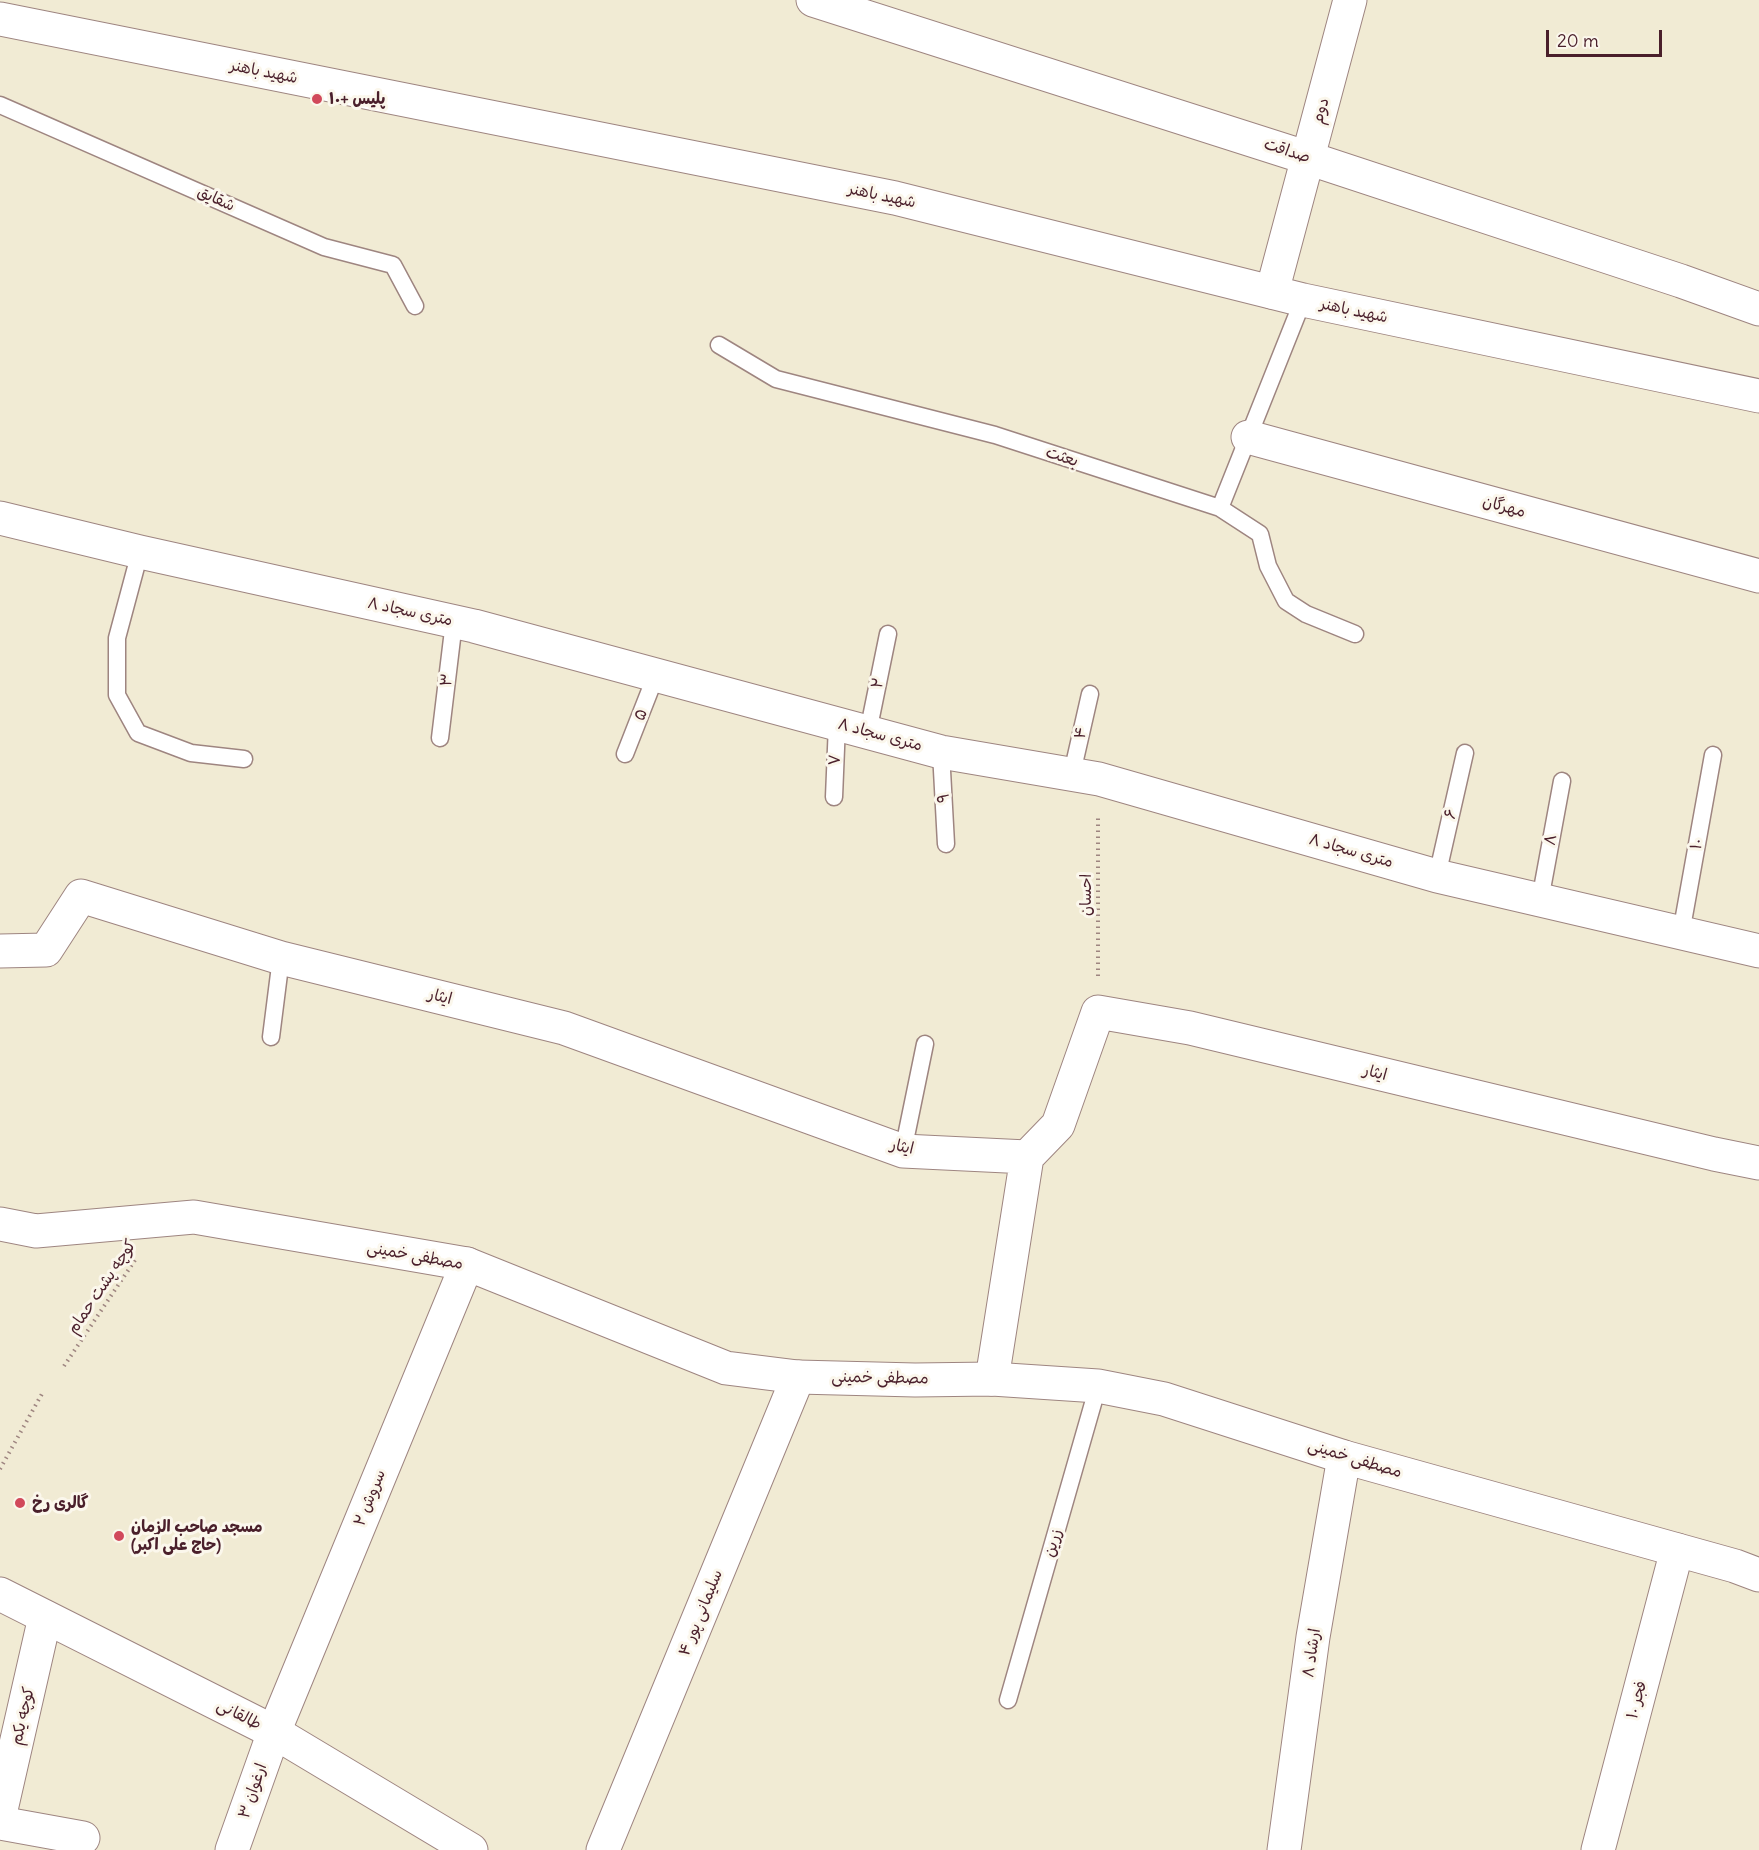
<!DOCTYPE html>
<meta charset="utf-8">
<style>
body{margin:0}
#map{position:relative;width:1759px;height:1850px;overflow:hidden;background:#f1ebd4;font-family:Delius,sans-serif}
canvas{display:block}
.scale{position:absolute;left:1546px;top:30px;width:116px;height:27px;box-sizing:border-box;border:3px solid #4a1f2b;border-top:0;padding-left:8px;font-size:18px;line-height:21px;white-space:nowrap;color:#4a1f2b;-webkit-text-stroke:4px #fbf7ec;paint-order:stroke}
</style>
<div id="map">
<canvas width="1759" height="1850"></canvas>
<div class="scale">20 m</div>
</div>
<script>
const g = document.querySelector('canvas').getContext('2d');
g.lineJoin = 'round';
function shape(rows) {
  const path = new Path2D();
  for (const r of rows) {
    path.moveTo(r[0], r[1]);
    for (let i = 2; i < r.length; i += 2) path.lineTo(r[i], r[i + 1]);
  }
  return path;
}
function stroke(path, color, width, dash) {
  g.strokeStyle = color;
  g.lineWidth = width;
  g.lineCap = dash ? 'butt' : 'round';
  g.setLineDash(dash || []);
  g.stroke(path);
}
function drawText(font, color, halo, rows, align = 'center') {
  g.font = font + ' Delius,"Playpen Sans Arabic",sans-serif';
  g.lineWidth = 6;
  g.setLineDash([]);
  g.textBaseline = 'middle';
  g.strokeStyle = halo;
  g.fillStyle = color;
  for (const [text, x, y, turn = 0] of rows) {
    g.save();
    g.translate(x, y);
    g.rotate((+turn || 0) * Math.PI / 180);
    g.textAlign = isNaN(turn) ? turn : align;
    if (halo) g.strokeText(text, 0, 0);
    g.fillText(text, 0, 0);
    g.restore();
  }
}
const path = shape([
 [1098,976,1098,815],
 [64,1366,135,1260],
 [0,1469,43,1392]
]);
const service = shape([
 [0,105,324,247,393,265,415,306],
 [719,345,776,379,995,435,1220,508,1260,534,1268,566,1286,601,1306,614,1355,634],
 [1220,508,1303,300],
 [140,552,117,638,117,695,138,733,191,753,244,759],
 [868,732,888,634],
 [440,738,454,622],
 [941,752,946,844],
 [625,754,656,675],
 [1072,773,1090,694],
 [834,797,837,724],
 [1437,876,1465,753],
 [1540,900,1562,781],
 [1681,933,1713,755],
 [271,1037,281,958],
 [903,1151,925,1044],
 [1008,1700,1098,1386]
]);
const minor = shape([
 [813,0,1308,158,1681,281,1759,309],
 [1272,292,1350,0],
 [1248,437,1759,576],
 [0,518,140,552,474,626,941,752,1099,779,1437,876,1759,951],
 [0,951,46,950,81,896,281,958,564,1028,903,1151,1027,1157,1058,1125,1098,1012,1190,1028,1714,1154,1759,1163],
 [992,1379,1027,1157],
 [0,1814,45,1617],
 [0,1823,83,1838],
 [232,1850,274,1732,467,1264],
 [603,1850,798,1377],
 [1284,1850,1313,1637,1344,1457],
 [1598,1850,1677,1550]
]);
const tertiary = shape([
 [0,19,895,198,1303,300,1759,396],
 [0,1224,36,1231,194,1217,467,1264,726,1368,798,1377,915,1380,992,1379,1098,1386,1164,1399,1344,1457,1735,1566,1759,1575],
 [0,1594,274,1732,471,1850]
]);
const markers = [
 [317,99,6,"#d1495b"],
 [20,1503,6,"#d1495b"],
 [119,1536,6,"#d1495b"]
];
const streetNames = [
 ["شهید باهنر",264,72,11],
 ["دوم",1321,111,-75],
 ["صداقت",1287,151,18],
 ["شهید باهنر",882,196,12],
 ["شقایق",216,199,24],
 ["شهید باهنر",1354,311,12],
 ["بعثت",1062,457,18],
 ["مهرگان",1504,507,15],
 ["۸ متری سجاد",410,612,12],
 ["۳",447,680,-83],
 ["۲",878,683,-79],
 ["۵",641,715,-69],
 ["۴",1081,733,-78],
 ["۸ متری سجاد",880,735,15],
 ["۷",835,760,-87],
 ["۹",944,798,-93],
 ["۶",1451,814,-77],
 ["۸",1551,840,-80],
 ["۱۰",1697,844,-80],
 ["۸ متری سجاد",1351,851,16],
 ["احسان",1086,895,-90],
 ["ایثار",440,997,14],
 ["ایثار",1375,1073,14],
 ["ایثار",902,1147,12],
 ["مصطفی خمینی",415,1256,10],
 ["کوچه پشت حمام",102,1287,-56],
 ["مصطفی خمینی",880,1378,1],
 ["مصطفی خمینی",1355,1459,17],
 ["سروش ۲",370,1498,-68],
 ["زرین",1053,1543,-74],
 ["سلیمانی پور ۴",701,1613,-68],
 ["ارشاد ۸",1312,1653,-82],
 ["فجر ۱۰",1637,1700,-75],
 ["طالقانی",239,1715,27],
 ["کوچه یکم",23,1716,-77],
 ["ارغوان ۳",253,1791,-71]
];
const poiNames = [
 ["پلیس +۱۰",329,99],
 ["گالری رخ",32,1503],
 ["مسجد صاحب الزمان",131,1527],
 ["(حاج علی اکبر)",131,1545]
];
stroke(service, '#9e8580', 19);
stroke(minor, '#9e8580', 35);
stroke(tertiary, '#9e8580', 35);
stroke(path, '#9e8580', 4, [1.5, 4.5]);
stroke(service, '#fff', 16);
stroke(minor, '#fff', 33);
stroke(tertiary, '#fff', 33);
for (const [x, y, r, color] of markers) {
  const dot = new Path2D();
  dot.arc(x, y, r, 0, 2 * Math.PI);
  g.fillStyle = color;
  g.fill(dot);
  stroke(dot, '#fbf7ec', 2);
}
drawText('16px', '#4a1f2b', '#fbf7ec', streetNames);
drawText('bold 16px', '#4a1f2b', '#fbf7ec', poiNames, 'left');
</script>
